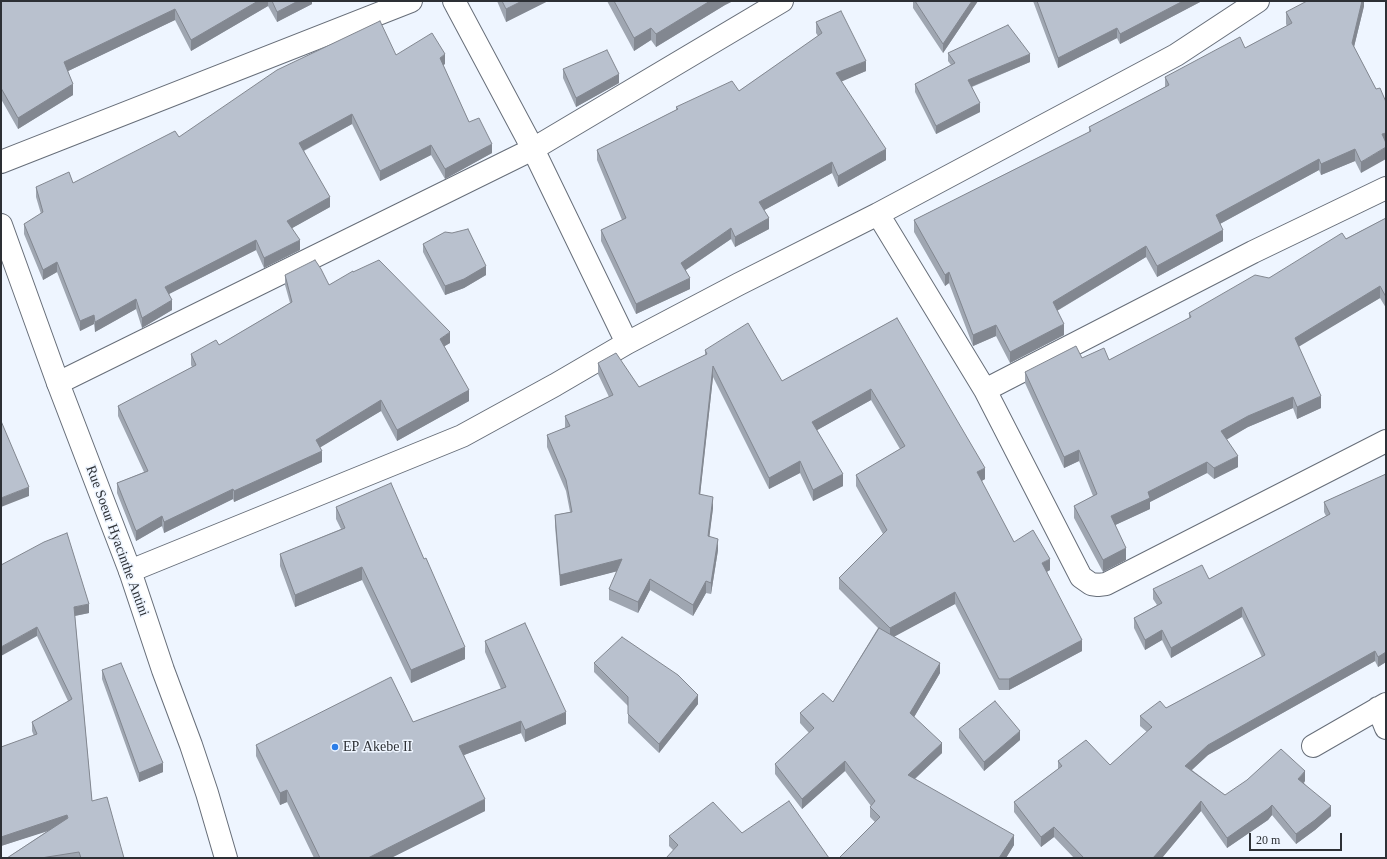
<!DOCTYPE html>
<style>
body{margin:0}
#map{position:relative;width:1387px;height:859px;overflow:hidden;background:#eef5ff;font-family:"Times New Roman",serif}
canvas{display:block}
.frame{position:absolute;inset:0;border:2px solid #2d3035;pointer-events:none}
.scale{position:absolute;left:1249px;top:833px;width:93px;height:18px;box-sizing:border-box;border:2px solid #2d3035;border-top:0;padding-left:5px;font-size:12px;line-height:14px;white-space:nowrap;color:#2d3035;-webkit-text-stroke:3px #eef5ff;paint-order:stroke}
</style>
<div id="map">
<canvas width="1387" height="859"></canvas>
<div class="frame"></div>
<div class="scale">20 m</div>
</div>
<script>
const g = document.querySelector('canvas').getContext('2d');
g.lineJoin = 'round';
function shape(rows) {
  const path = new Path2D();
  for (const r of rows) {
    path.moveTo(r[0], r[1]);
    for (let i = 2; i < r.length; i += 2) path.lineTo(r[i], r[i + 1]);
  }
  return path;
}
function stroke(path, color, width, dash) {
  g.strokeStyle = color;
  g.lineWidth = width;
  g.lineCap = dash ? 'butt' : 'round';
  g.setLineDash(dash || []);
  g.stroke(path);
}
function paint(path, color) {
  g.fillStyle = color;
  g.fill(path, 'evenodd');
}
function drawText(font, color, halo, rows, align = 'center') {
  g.font = font + ' "Times New Roman",serif';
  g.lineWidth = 3;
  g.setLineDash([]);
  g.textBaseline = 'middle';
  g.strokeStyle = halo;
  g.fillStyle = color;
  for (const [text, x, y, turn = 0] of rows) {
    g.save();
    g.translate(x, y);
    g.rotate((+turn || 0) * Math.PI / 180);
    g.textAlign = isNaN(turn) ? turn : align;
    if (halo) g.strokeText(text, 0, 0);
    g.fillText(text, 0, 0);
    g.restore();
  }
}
const street = shape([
 [454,1,533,149,627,343],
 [1,162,411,1],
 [878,214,985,390,1081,577,1091,584,1098,585,1106,584,1386,441],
 [58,383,533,149,782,1],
 [985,390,1253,252,1386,188],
 [130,571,462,436,555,385,627,343,739,284,878,214,1176,55,1258,1],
 [1378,708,1386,728],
 [1313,746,1386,704]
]);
const secondary = shape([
 [1,225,58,383,130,571,163,670,191,745,207,793,226,858]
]);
const wall = shape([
 [1,1,312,1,312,4,277,22,268,6,191,51,175,20,68,71,73,95,18,129,1,99],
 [497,1,548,1,506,22],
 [607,1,733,1,725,5,656,47,651,40,634,51],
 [913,1,978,1,943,53,913,8],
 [1033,1,1202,1,1120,44,1117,38,1058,68],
 [1364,1,1364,6,1354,47,1376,89,1361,173,1355,161,1321,175,1319,170,1220,224,1223,241,1157,277,1146,257,1057,311,1064,335,1010,363,996,336,973,346,949,283,945,286,914,232,914,220,1089,132,1089,127,1165,87,1165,77,1245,48,1287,26,1286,24,1286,12],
 [816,22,866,71,841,81,886,160,838,187,832,173,764,210,769,229,735,247,731,239,686,270,690,289,636,314,601,241,601,230,622,220,597,160,597,150,676,110,676,107,739,91,818,36,816,33],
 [948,53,1030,62,972,87,980,112,936,134,915,92,915,84,951,65,948,61],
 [396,55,445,64,443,65,469,122,492,153,445,179,431,155,380,181,352,124,304,151,330,207,292,228,300,250,264,268,256,250,169,294,172,310,142,328,136,309,95,332,94,324,80,331,57,272,43,280,24,234,24,224,41,214,36,197,36,187,73,183,179,137],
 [563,69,619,83,576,107,563,78],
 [1386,218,1386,308,1380,298,1298,346,1321,408,1297,419,1293,408,1248,427,1226,439,1238,467,1214,479,1207,473,1150,502,1150,509,1115,525,1126,560,1103,572,1074,518,1074,506,1093,496,1079,461,1064,468,1025,383,1025,372,1082,358,1109,360,1189,318,1189,313,1269,278],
 [423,244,486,275,464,288,445,295,423,252],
 [353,272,450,343,444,346,469,401,397,441,381,411,320,447,322,462,234,502,233,499,164,533,162,526,136,541,117,493,117,483,144,472,118,416,118,406,192,367,191,365,191,354,219,345,290,303,285,285,285,275,329,285],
 [897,318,985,479,981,481,1014,542,1050,570,1047,572,1082,651,1009,690,999,690,955,604,894,636,940,673,914,717,942,753,915,779,1014,845,1006,858,839,858,875,822,870,817,870,807,871,806,845,771,802,809,775,774,775,764,809,733,800,723,800,713,833,702,878,628,839,589,839,578,883,534,856,486,856,475,900,449,871,400,817,430,843,486,813,501,800,473,769,489,713,377,700,494,713,508,709,537,718,550,711,594,706,593,693,616,650,590,638,613,609,600,609,589,617,571,560,586,555,526,555,515,570,512,566,491,547,447,547,435,566,428,565,427,565,416,609,397,598,374,598,363,639,387,705,355,705,350,782,381],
 [1386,474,1386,662,1378,667,1375,661,1208,755,1192,770,1225,795,1305,781,1304,783,1331,816,1315,830,1296,844,1272,815,1268,820,1227,848,1201,811,1162,858,1074,858,1054,837,1041,847,1014,812,1014,802,1058,769,1058,761,1110,765,1147,732,1140,726,1140,716,1166,708,1262,657,1242,617,1171,658,1162,640,1145,650,1134,628,1134,618,1157,605,1153,599,1153,589,1209,579,1326,516,1324,512,1324,502],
 [336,507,465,659,411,683,362,580,295,607,280,566,280,554,341,529,336,519],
 [1,565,89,613,75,616,92,801,124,858,7,858,49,830,1,846,1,747,34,736,32,731,32,722,68,701,37,636],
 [485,641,566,724,525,742,521,733,464,755,485,811,391,858,314,858,287,802,280,805,256,756,256,745,413,722,501,689,485,652],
 [594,663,698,704,659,753,628,723,628,706,594,672],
 [102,670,163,772,139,782,102,679],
 [959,729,1020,740,984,771,959,738],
 [742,833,673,850,669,846,669,836]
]);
const shadedWall = shape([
 [258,1,268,1,268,6,191,51,191,40],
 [298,1,312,1,312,4,277,22,277,12],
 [522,1,548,1,506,22,506,9],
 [710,1,733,1,725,5,656,47,656,34],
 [972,1,978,1,943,53,943,44],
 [1183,1,1202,1,1120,44,1120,34],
 [1362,1,1364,1,1364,6,1352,55,1352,43],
 [175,9,175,20,64,73,64,62],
 [651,28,651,40,634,51,634,38],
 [1117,28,1117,38,1058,68,1058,58],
 [445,54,445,64,440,67,440,58],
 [1030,54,1030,62,968,88,968,80],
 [866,61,866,71,836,84,836,73],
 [619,74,619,83,576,107,576,98],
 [73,84,73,95,18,129,18,118],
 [980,103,980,112,936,134,936,126],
 [352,114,352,124,299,153,299,143],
 [1386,133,1386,144,1382,134],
 [492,144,492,153,445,179,445,169],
 [431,145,431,155,380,181,380,171],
 [1386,147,1386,159,1361,173,1361,162],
 [886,149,886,160,838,187,838,176],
 [1355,149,1355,161,1321,175,1321,164],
 [1319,159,1319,170,1216,226,1216,215],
 [832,162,832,173,759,213,759,202],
 [330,197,330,207,287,231,287,221],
 [769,218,769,229,735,247,735,237],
 [731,228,731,239,681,273,681,263],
 [1223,230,1223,241,1157,277,1157,266],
 [256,240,256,250,165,296,165,287],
 [300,240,300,250,264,268,264,258],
 [1146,246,1146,257,1053,313,1053,302],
 [57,262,57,272,43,280,43,270],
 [486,266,486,275,464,288,445,295,445,286],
 [949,272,949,283,945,286,945,275],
 [690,278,690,289,636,314,636,304],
 [1380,286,1380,298,1295,349,1295,338],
 [136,299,136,309,95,332,95,322],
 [172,300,172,310,142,328,142,318],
 [94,315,94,324,80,331,80,321],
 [1064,324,1064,335,1010,363,1010,352],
 [996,325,996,336,973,346,973,335],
 [450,332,450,343,440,349,440,339],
 [713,366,713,377,699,505,699,494],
 [871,389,871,400,812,433,812,422],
 [469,390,469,401,397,441,397,430],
 [1321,396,1321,408,1297,419,1297,407],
 [1293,397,1293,408,1248,427,1221,443,1221,431,1248,416],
 [381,400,381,411,316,450,316,440],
 [1079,450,1079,461,1064,468,1064,457],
 [322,451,322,462,234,502,234,491],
 [1238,456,1238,467,1214,479,1214,468],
 [800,461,800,473,769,489,769,478],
 [1207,462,1207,473,1150,502,1150,509,1111,527,1111,516,1148,492],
 [985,468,985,479,977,484,977,472],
 [843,474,843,486,813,501,813,490],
 [29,487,29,496,1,507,1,498],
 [233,489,233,499,164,533,164,522],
 [713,497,713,508,708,548,708,536],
 [162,516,162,526,136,541,136,531],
 [718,539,718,550,711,594,711,583],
 [1126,548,1126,560,1103,572,1103,560],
 [622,559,622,570,560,586,560,575],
 [1050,559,1050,570,1042,574,1042,563],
 [362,567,362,580,295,607,295,595],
 [650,579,650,590,638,613,638,602],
 [706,581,706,593,693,616,693,605],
 [955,592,955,604,890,639,890,628],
 [89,604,89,613,74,616,74,607],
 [1242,607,1242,617,1171,658,1171,648],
 [37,627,37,636,1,656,1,647],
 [1162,630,1162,640,1145,650,1145,640],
 [1082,640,1082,651,1009,690,1009,679],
 [465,647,465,659,411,683,411,670],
 [1375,651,1375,661,1208,755,1185,776,1185,766,1208,745],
 [1386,652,1386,662,1378,667,1378,657],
 [940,663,940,673,910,724,910,713],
 [698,695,698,704,659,753,659,744],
 [566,712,566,724,525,742,525,730],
 [521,721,521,733,459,757,459,746],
 [1020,731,1020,740,984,771,984,762],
 [942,743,942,753,908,785,908,775],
 [845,761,845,771,802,809,802,799],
 [163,763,163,772,139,782,139,773],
 [1305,771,1305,781,1298,789,1298,779],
 [287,790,287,802,280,805,280,793],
 [485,799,485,811,391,858,368,858],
 [1201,801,1201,811,1166,853,1162,858,1153,858],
 [1272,805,1272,815,1268,820,1227,848,1227,838],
 [1331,806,1331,816,1315,830,1296,844,1296,834],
 [67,815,67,825,1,846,1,837],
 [1054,827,1054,837,1041,847,1041,837],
 [1014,835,1014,845,1006,858,999,858]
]);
const building = shape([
 [1,1,258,1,191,40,175,9,64,62,73,84,18,118,1,88,1,1],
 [272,1,298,1,277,12,272,1],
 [502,1,522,1,506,9,502,1],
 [614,1,710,1,656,34,651,28,634,38,614,1],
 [915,1,972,1,943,44,915,1],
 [1037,1,1183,1,1120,34,1117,28,1058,58,1037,1],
 [1307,1,1362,1,1352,43,1376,89,1380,88,1386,102,1386,133,1382,134,1386,143,1386,147,1361,162,1355,149,1321,164,1319,159,1216,215,1223,230,1157,266,1146,246,1053,302,1064,324,1010,352,996,325,973,335,949,272,945,275,914,220,1091,131,1089,127,1169,85,1165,77,1240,37,1245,48,1292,23,1286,12,1307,1],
 [841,11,866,61,836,73,886,149,838,176,832,162,759,202,769,218,735,237,731,228,681,263,690,278,636,304,601,230,626,218,597,150,678,109,676,107,732,81,739,91,822,33,816,22,841,11],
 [380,21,396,55,432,33,445,54,440,58,469,122,479,118,492,144,445,169,431,145,380,171,352,114,299,143,330,197,287,221,300,240,264,258,256,240,165,287,172,300,142,318,136,299,95,322,94,315,80,321,57,262,43,270,24,224,43,212,36,187,69,172,73,183,175,131,179,137,277,70,380,21],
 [1008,25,1030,54,968,80,980,103,936,126,915,84,955,63,948,53,1008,25],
 [607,50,619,74,576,98,563,69,607,50],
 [1386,218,1386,297,1380,286,1295,338,1321,396,1297,407,1293,397,1248,416,1221,431,1238,456,1214,468,1207,462,1148,492,1150,498,1111,516,1126,548,1103,560,1074,506,1097,494,1079,450,1064,457,1025,372,1076,346,1082,358,1104,348,1109,360,1191,317,1189,313,1255,275,1269,278,1342,233,1346,239,1386,218],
 [468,229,486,266,464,279,445,286,423,244,445,232,452,233,468,229],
 [315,260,321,269,329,285,353,271,353,272,379,260,450,332,440,339,469,390,397,430,381,400,316,440,322,451,234,491,233,489,164,522,162,516,136,531,117,483,148,471,118,406,196,365,191,354,216,340,219,345,292,302,285,275,315,260],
 [897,318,985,468,977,472,1014,542,1033,530,1050,559,1042,563,1082,640,1009,679,999,679,955,592,890,628,839,578,887,530,856,475,905,446,871,389,812,422,843,474,813,490,800,461,769,478,713,366,699,494,713,497,708,536,718,539,711,583,706,581,693,605,650,579,638,602,609,589,622,559,560,575,555,515,572,512,566,480,547,435,570,426,565,416,613,395,598,363,616,353,639,387,707,354,705,350,748,323,782,381,897,318],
 [1,421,29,487,1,498,1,421],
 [1386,474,1386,652,1378,657,1375,651,1208,745,1185,766,1225,795,1247,780,1281,749,1305,771,1298,779,1331,806,1315,820,1296,834,1272,805,1268,809,1227,838,1201,801,1166,843,1153,858,1084,858,1054,827,1041,837,1014,802,1062,766,1058,761,1086,740,1110,765,1152,727,1140,716,1160,701,1166,708,1265,655,1242,607,1171,648,1162,630,1145,640,1134,618,1162,603,1153,589,1202,565,1209,579,1330,514,1324,502,1386,474],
 [391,483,424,559,426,558,465,647,411,670,362,567,295,595,280,554,345,528,336,507,391,483],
 [67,533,89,604,74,607,92,801,107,797,124,858,81,858,79,852,41,858,7,858,68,818,67,815,1,837,1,747,37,734,32,722,72,699,37,627,1,647,1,565,44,542,67,533],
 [525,623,566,712,525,730,521,721,459,746,485,799,368,858,320,858,287,790,280,793,256,745,391,677,413,722,506,687,485,641,525,623],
 [879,628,940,663,910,713,942,743,908,775,1014,835,999,858,839,858,880,817,870,807,875,801,845,761,802,799,775,764,814,728,800,713,823,693,833,702,879,628],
 [622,637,678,675,698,695,659,744,628,714,628,697,594,663,622,637],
 [121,663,163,763,139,773,102,670,121,663],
 [995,701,1020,731,984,762,959,729,995,701],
 [789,801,829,858,666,858,678,845,669,836,713,802,742,833,789,801]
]);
const markers = [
 [335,747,4,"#2b7de8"]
];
const streetNames = [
 ["Rue Soeur Hyacinthe Antini",117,541,70]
];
const poiNames = [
 ["EP Akebe II",343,747]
];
stroke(street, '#676e79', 24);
stroke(secondary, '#676e79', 24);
stroke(street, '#fff', 22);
stroke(secondary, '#fff', 22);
paint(wall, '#9fa6b1');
paint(shadedWall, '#828790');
paint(building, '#b9c1ce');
stroke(building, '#828790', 1);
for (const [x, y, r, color] of markers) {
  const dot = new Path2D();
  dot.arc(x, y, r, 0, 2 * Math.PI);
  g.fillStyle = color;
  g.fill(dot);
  stroke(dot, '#eef5ff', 1.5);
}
drawText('14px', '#2d3035', '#eef5ff', streetNames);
drawText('14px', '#2d3035', '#eef5ff', poiNames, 'left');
</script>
